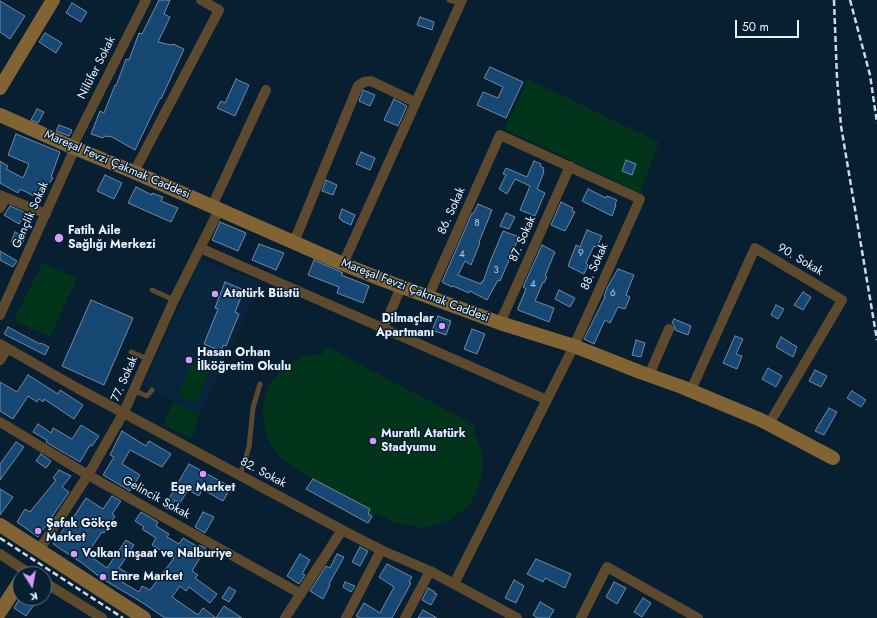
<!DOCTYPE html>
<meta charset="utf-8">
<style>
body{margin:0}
#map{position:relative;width:877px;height:618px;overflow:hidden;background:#081e31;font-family:Jost,sans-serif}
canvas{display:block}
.north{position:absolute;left:12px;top:566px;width:40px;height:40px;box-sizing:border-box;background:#081e31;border:1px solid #627383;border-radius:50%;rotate:169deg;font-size:11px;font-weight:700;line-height:16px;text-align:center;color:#e8f2fe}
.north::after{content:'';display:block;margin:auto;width:14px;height:18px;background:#d69bf9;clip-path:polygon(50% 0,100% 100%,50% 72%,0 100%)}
.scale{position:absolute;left:735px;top:20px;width:64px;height:18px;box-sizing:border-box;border:2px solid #e8f2fe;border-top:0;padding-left:5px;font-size:12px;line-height:14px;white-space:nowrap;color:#e8f2fe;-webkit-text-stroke:3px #081e31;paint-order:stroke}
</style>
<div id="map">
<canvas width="877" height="618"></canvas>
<div class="north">K</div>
<div class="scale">50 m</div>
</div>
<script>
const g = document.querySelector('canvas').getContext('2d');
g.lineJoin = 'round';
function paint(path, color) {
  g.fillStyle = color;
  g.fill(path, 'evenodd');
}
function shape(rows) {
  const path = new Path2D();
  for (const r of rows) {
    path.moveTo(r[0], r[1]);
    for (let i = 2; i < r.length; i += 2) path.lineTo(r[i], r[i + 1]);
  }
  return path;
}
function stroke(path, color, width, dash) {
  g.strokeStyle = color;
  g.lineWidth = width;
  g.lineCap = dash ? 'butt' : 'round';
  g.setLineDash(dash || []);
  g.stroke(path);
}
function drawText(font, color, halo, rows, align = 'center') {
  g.font = font + ' Jost,sans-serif';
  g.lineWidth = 3;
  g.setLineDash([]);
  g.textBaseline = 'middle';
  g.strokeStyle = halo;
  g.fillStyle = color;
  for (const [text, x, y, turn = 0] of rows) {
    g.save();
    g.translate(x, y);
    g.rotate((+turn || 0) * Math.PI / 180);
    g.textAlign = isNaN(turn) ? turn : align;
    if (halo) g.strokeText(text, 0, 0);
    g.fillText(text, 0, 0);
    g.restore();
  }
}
const built = shape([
 [200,259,261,282,200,414,143,385]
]);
const green = shape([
 [528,79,659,142,640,193,504,129],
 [42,263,77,278,50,337,14,320],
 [326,346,476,426,473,432,481,448,483,467,479,485,471,504,451,519,423,528,396,523,375,513,369,525,306,489,312,479,283,460,273,448,266,435,262,412,265,397,268,387,281,370,302,356,323,354],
 [192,362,210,370,196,403,178,395],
 [174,401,200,414,192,438,163,425]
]);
const building = shape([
 [159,0,170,0,164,14,170,17,158,42,171,45,173,44,184,49,161,99,160,98,135,150,112,137,105,136,103,138,91,134,100,111,104,113,115,85,116,86,126,59,129,60,139,33,142,34,159,0],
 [0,1,25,16,10,39,0,32,0,1],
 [72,3,87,12,81,22,66,13,72,3],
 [420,17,434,22,432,30,417,25,420,17],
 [45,33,62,43,56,53,39,42,45,33],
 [490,67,523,82,506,118,477,105,483,92,498,98,503,87,484,78,490,67],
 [236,79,249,85,235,116,217,108,221,101,225,103,236,79],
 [363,90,375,95,370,106,359,101,363,90],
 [394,99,407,106,398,126,384,120,394,99],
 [37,109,44,112,38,123,31,120,37,109],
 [59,125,72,130,69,136,56,131,59,125],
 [16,134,60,152,51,177,53,178,48,185,47,185,42,195,40,194,39,195,35,193,34,196,20,189,18,193,0,183,0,161,8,166,6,169,23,178,29,164,8,155,16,134],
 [361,152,375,158,370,170,356,164,361,152],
 [626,160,636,164,632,175,622,171,626,160],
 [534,161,541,164,540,166,544,168,543,171,544,172,537,189,545,193,535,216,520,210,530,186,515,179,507,194,499,189,506,175,503,174,506,168,527,177,534,161],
 [105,175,122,183,114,199,97,191,105,175],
 [326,180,337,185,333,195,322,191,326,180],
 [136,187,152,195,152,193,163,197,161,201,178,208,171,222,128,203,136,187],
 [588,189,606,198,607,196,617,200,615,204,616,205,612,216,582,201,588,189],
 [561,202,573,208,572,211,575,212,565,231,551,225,561,202],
 [478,204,492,210,479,242,480,243,471,265,465,261,458,275,481,284,482,281,483,282,490,262,503,231,519,237,500,281,498,280,487,300,470,291,469,293,453,286,452,287,442,282,472,213,473,214,478,204],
 [10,206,26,213,19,224,4,215,10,206],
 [342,209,355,215,351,225,342,221,342,220,339,218,342,209],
 [506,213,515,217,509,229,500,226,506,213],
 [220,222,246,233,238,251,212,240,220,222],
 [587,230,602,236,597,247,594,246,586,263,588,265,584,274,568,266,576,245,580,247,587,230],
 [15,232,25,237,21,246,11,242,15,232],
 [259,244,284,253,276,270,252,260,259,244],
 [542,245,555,252,545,276,547,277,544,283,543,282,535,301,554,308,549,322,518,310,518,308,526,289,523,287,542,245],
 [0,251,17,261,13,267,0,260,0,251],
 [314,260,343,273,341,275,369,286,363,303,337,293,339,287,308,275,314,260],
 [618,269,634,275,626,295,630,297,625,309,618,307,610,323,605,320,594,344,584,339,605,297,604,296,608,286,618,269],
 [225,282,244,290,235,312,239,314,226,346,223,345,221,351,204,344,218,309,215,308,225,282],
 [559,290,575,298,570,307,555,299,559,290],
 [803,292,811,297,803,310,794,305,803,292],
 [91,300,133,318,104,385,62,366,91,300],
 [776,305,784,309,778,319,771,315,776,305],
 [438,316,451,321,446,335,432,330,438,316],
 [674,319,691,326,688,335,675,330,674,325,672,323,674,319],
 [8,327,40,344,41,343,49,347,45,355,4,334,8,327],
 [472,329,485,334,477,354,464,349,472,329],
 [735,336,743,339,736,354,742,356,737,369,723,363,735,336],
 [781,337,797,347,795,350,796,350,793,357,776,347,781,337],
 [636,340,645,343,641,357,632,355,636,340],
 [768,368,782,376,776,387,762,379,768,368],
 [815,370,827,376,821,387,809,381,815,370],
 [28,375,58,394,60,390,83,405,74,419,44,399,43,402,39,399,37,402,28,396,13,419,0,411,0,382,17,392,28,375],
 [852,391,866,400,861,407,847,398,852,391],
 [829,408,837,412,824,435,815,431,829,408],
 [38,424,51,433,53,428,72,439,81,425,99,436,92,446,90,445,80,462,46,442,47,440,33,432,38,424],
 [122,431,146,446,149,441,171,454,162,467,130,450,122,464,140,475,130,491,103,475,114,457,110,455,122,431],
 [16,442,24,447,0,480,0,464,16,442],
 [41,454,51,461,46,468,36,461,41,454],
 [189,464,231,487,223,501,202,489,199,496,188,490,180,503,175,500,170,510,164,507,189,464],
 [59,470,71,476,62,487,69,492,38,537,17,522,25,509,30,512,56,480,53,478,59,470],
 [313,479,370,509,368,514,372,516,368,523,306,489,313,479],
 [0,489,13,497,0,515,0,489],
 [112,496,121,501,112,514,115,516,104,533,102,532,87,554,107,568,126,540,134,545,119,568,127,573,122,582,139,592,142,586,150,590,174,558,152,545,156,538,142,529,144,527,135,521,141,512,158,522,156,526,169,534,167,537,179,544,183,538,198,547,199,545,206,548,192,571,198,575,195,578,217,594,210,603,189,587,186,591,180,586,172,597,198,615,203,608,216,618,224,606,242,618,165,618,143,603,101,578,82,563,53,544,70,520,71,521,86,498,103,509,112,496],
 [203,512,214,517,205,533,195,527,203,512],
 [360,547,368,551,360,566,352,562,360,547],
 [300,554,310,560,302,574,305,575,299,584,287,576,300,554],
 [337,554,344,557,329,584,330,585,323,599,310,591,326,566,330,568,337,554],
 [536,559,571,574,565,588,545,578,543,582,527,574,536,559],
 [387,564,412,577,409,582,411,583,392,618,360,618,356,616,364,603,380,613,394,587,379,577,387,564],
 [514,580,524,586,516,603,505,598,514,580],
 [345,582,355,586,351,592,343,587,345,582],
 [614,582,626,588,617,604,606,597,614,582],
 [229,587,236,591,229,602,222,598,229,587],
 [428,588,435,592,434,593,437,594,431,605,422,600,428,588],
 [20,598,30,598,36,602,26,616,14,608,20,598],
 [643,598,651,603,642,617,634,612,643,598],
 [540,602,554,610,549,618,538,618,533,615,540,602],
 [423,610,437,618,418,618,423,610]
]);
const lane = shape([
 [449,0,461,3],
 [152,290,174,300],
 [131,352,148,359],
 [133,390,147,396,152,390],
 [240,475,249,447,253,408,260,384]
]);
const street = shape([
 [72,147,146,0],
 [134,172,219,10,201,0],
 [0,195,46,214],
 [212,206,266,90],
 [0,208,6,198],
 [294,242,358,86,364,82,371,81,415,102],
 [200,248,547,400],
 [343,264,462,0],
 [428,297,500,135,640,199,574,346,454,584],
 [0,315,75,148],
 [500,323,570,166],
 [383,329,401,287],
 [0,344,77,388,342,530,381,550,430,571,517,618],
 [0,360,7,349],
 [649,375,669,329],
 [691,390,755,248,842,300,769,424],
 [0,422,88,475,301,594],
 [39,550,88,475,124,412,174,300,219,210],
 [0,554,30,574],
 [44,582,102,618],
 [285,618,342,530],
 [346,618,381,550],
 [405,618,430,571],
 [581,618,607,567,698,618]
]);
const secondary = shape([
 [0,88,53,0],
 [0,115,72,147,134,172,343,264,383,280,500,323,574,346,640,372,682,387,761,420,833,458],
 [0,525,144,618],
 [0,612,20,581]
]);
const rail = shape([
 [834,0,837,78,841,126,877,340],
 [850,0,870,75,877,123],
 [0,538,123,618]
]);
const markers = [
 [59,238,5,"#d69bf9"],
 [215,294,4,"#d69bf9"],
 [442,326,4,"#d69bf9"],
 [189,360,4,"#d69bf9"],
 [373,441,4,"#d69bf9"],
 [203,474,4,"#d69bf9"],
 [38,531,4,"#d69bf9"],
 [74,554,4,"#d69bf9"],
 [103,577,4,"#d69bf9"]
];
const numberNames = [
 ["8",477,224],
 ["9",581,254],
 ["4",462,255],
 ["3",496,271],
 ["4",533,285],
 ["6",613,294]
];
const streetNames = [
 ["Nilüfer Sokak",97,68,-63],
 ["Mareşal Fevzi Çakmak Caddesi",117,165,23],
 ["86. Sokak",452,211,-66],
 ["Gençlik Sokak",31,215,-66],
 ["87. Sokak",523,239,-66],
 ["90. Sokak",800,260,31],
 ["88. Sokak",595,267,-66],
 ["Mareşal Fevzi Çakmak Caddesi",415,291,21],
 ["77. Sokak",125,379,-66],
 ["82. Sokak",263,473,28],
 ["Gelincik Sokak",156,498,29]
];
const poiNames = [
 ["Fatih Aile",68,231],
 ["Sağlığı Merkezi",68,245],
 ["Atatürk Büstü",223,294],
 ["Dilmaçlar",434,319,"right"],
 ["Apartmanı",434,333,"right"],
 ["Hasan Orhan",197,353],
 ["İlköğretim Okulu",197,367],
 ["Muratlı Atatürk",381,434],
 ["Stadyumu",381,448],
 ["Ege Market",203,488,"center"],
 ["Şafak Gökçe",46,524],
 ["Market",46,538],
 ["Volkan İnşaat ve Nalburiye",82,554],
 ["Emre Market",111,577]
];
paint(built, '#09253e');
paint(green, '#01341a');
paint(building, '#174873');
stroke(building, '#728aa4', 1);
stroke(lane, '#5d4a2e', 5);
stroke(street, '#5d4a2e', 10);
stroke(secondary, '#826434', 14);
stroke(rail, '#cdd9e6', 2.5, [6, 3]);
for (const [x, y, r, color] of markers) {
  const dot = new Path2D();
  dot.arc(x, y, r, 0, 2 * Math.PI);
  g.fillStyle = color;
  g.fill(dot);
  stroke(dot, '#081e31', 1.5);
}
drawText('10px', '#b4c8db', null, numberNames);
drawText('12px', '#e8f2fe', '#081e31', streetNames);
drawText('bold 12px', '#e8f2fe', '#081e31', poiNames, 'left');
</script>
